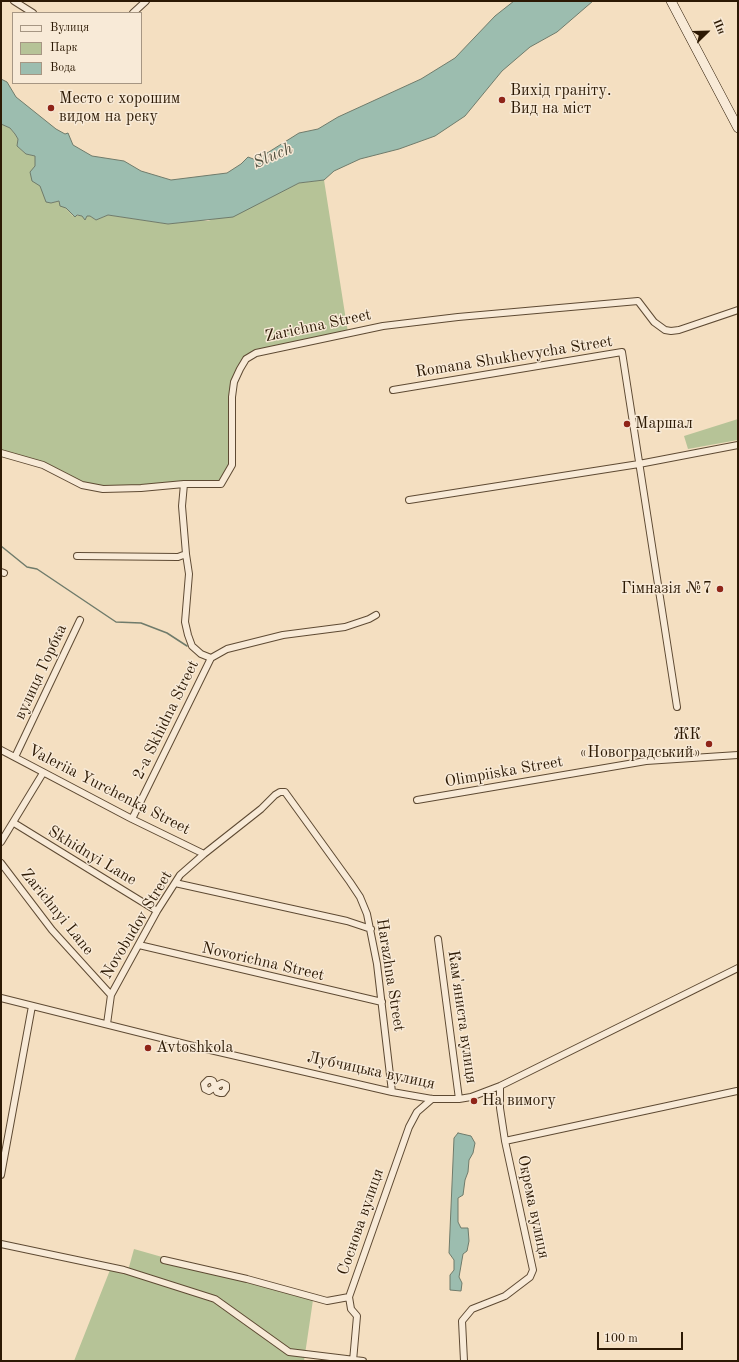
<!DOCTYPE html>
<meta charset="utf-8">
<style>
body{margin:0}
#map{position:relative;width:739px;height:1362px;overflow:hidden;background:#f4dfc1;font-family:"Old Standard TT",serif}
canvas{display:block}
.frame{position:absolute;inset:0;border:2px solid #2c1904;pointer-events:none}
.legend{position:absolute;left:12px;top:12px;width:130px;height:72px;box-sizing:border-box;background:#f8ead7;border:1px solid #a69683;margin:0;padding:5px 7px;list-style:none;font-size:12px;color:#2c1904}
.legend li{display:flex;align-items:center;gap:8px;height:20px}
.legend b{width:20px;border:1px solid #a69683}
.north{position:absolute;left:687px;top:12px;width:40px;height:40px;-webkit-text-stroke:3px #f8ead7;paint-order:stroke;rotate:67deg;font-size:11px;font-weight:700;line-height:16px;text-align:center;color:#2c1904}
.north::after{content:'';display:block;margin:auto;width:14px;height:18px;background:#2c1904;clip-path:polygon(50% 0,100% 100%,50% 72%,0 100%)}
.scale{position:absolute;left:597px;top:1332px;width:86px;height:18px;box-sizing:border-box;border:2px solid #2c1904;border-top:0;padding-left:5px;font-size:12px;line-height:14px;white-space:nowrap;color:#2c1904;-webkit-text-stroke:3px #f8ead7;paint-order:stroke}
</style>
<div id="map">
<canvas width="739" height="1362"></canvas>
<div class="frame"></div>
<ul class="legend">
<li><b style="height:5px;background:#f8ead7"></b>Вулиця</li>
<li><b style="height:11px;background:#b6c397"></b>Парк</li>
<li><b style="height:11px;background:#9cbdaf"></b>Вода</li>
</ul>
<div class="north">Пн</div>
<div class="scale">100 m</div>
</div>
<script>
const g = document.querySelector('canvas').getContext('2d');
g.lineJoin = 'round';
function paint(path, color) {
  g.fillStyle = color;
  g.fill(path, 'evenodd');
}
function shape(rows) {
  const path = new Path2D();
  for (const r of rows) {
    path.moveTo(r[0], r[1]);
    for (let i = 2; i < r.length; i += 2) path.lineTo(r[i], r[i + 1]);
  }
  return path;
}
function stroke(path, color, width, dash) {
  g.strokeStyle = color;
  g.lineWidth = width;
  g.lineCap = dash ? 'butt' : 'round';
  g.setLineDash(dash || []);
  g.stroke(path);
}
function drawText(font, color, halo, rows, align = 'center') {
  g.font = font + ' "Old Standard TT",serif';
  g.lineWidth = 3;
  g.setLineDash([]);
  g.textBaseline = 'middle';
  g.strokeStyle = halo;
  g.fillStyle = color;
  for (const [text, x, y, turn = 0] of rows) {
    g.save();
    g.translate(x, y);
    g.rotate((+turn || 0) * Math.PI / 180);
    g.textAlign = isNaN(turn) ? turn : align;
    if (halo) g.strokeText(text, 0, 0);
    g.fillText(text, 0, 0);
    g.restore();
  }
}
const green = shape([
 [1,124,10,128,15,134,18,139,17,146,26,154,35,156,40,186,51,203,59,201,73,216,90,216,96,220,108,215,168,224,199,220,208,221,267,199,299,183,324,180,348,333,256,353,246,359,234,382,232,465,221,484,141,488,82,485,43,465,1,453],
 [738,419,738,440,688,449,684,436],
 [134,1249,313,1300,304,1361,74,1361,110,1270,123,1274,129,1267]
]);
const water = shape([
 [514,1,593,1,557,32,530,47,502,71,465,116,435,136,399,149,360,159,334,171,324,180,299,183,233,217,168,224,108,215,96,220,90,216,87,216,85,220,82,216,77,215,75,217,66,208,60,206,59,201,51,203,46,202,40,186,32,181,30,172,35,166,35,156,26,154,17,146,18,139,15,134,10,128,1,124,1,79,7,82,16,97,56,129,65,134,68,133,73,145,92,156,124,161,141,171,171,180,227,173,241,164,248,157,256,160,299,133,318,129,338,117,421,79,455,58,495,16,514,1],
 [458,1133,471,1136,475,1143,473,1153,469,1160,468,1172,465,1180,463,1195,458,1198,458,1222,461,1228,468,1228,469,1241,467,1251,463,1254,459,1277,462,1283,461,1291,450,1290,450,1275,454,1270,454,1260,449,1253,454,1138,458,1133]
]);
const stream = shape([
 [1,546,27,567,37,569,116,622,141,623,167,633,187,646]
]);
const street = shape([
 [14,1,33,13],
 [133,13,146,1],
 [393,390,622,352,677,707],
 [1,453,43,465,82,485,103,489,141,488,184,484,221,484,232,465,232,397,234,382,240,369,246,359,256,353,383,326,458,317,638,301,654,322,665,330,671,331,679,330,738,310],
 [409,500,639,464,738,445],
 [186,554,189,574,185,622,188,635,192,646,201,654,211,658],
 [77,556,178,557,186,554,182,506,184,484],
 [1,572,4,573],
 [1,750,132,819,204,854],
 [15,757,80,620],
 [417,800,646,761,738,755],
 [132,819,211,658,227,649,283,635,345,627,369,619,376,615],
 [14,823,157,911],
 [1,842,43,773],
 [1,863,52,930,111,995],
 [175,883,347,921,371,929],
 [438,939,459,1099],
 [139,945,382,1002],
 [1,998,193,1046,392,1092,432,1099,459,1099,471,1097,500,1086,738,968],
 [107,1024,111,995,157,911,180,875,204,854,261,809,275,795,280,792,285,792,350,882,360,897,367,914,377,964,392,1092],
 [215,1087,209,1091,205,1089,204,1084,208,1080,211,1080,213,1081,217,1092,220,1093,223,1093,226,1089,226,1085,222,1083,216,1086],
 [505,1141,737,1091],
 [1,1175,32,1006],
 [1,1244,124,1270,215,1299,289,1352,363,1361],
 [164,1260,247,1279,327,1301,349,1297],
 [353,1361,357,1316,351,1309,349,1297,409,1127,417,1112,432,1099],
 [464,1361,462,1321,472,1309,505,1296,530,1277,533,1270,505,1141,500,1108,500,1086]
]);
const secondary = shape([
 [671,1,738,128]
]);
const markers = [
 [502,100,4,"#8f2418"],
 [51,108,4,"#8f2418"],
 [627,424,4,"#8f2418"],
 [720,589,4,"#8f2418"],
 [709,744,4,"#8f2418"],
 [148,1048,4,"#8f2418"],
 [474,1101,4,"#8f2418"]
];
const poiNames = [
 ["Вихід граніту.",510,91],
 ["Вид на міст",510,109],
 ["Место с хорошим",59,99],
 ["видом на реку",59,117],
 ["Маршал",635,424],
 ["Гімназія №7",712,589,"right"],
 ["ЖК",701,735,"right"],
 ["«Новоградський»",701,753,"right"],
 ["Avtoshkola",156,1048],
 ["На вимогу",482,1101]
];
const streetNames = [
 ["Zarichna Street",318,326,-12],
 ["Romana Shukhevycha Street",514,357,-9],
 ["вулиця Горбка",41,672,-65],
 ["2-a Skhidna Street",166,720,-64],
 ["Olimpiiska Street",504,772,-10],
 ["Valeriia Yurchenka Street",109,790,27],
 ["Skhidnyi Lane",92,856,31],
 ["Zarichnyi Lane",57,912,51],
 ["Novobudov Street",137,925,-59],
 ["Novorichna Street",263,962,13],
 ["Harazhna Street",390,975,81],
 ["Кам'яниста вулиця",462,1017,82],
 ["Лубчицька вулиця",371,1071,12],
 ["Окрема вулиця",533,1207,78],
 ["Соснова вулиця",361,1222,-71]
];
const waterNames = [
 ["Sluch",273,156,-23]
];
paint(green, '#b6c397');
paint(water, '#9cbdaf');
stroke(water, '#6f7b6b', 1);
stroke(stream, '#6f7b6b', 1.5);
stroke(street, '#5e4a33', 8);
stroke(secondary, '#2c1904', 10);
stroke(street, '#f8ead7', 6);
stroke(secondary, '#f8ead7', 9);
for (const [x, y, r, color] of markers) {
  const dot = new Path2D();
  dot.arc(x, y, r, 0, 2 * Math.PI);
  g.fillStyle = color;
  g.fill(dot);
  stroke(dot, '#f8ead7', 1.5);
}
drawText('16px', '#2c1904', '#f8ead7', poiNames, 'left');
drawText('16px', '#2c1904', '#f8ead7', streetNames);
drawText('italic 17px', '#535240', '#f8ead7', waterNames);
</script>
